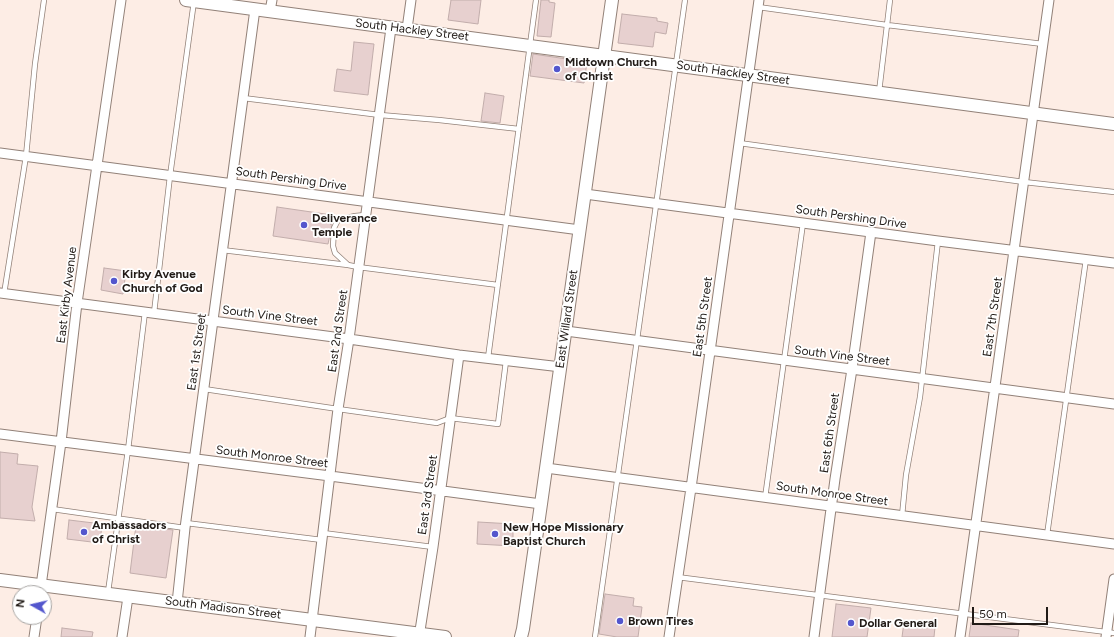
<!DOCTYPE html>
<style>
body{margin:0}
#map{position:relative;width:1114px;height:637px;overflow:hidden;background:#fdede5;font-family:Figtree,sans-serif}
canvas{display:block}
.north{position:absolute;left:12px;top:585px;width:40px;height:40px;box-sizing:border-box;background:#fff;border:1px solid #a6a4a2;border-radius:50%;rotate:278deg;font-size:11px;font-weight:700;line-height:16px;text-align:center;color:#211b17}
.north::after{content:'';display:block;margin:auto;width:14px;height:18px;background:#5356cd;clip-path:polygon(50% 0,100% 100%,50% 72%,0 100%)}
.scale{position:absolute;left:972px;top:607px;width:76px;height:18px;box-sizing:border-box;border:2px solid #211b17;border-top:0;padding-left:5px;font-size:12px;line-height:14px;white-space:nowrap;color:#211b17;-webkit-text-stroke:3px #fff;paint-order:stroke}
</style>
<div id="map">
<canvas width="1114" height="637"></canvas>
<div class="north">N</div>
<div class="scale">50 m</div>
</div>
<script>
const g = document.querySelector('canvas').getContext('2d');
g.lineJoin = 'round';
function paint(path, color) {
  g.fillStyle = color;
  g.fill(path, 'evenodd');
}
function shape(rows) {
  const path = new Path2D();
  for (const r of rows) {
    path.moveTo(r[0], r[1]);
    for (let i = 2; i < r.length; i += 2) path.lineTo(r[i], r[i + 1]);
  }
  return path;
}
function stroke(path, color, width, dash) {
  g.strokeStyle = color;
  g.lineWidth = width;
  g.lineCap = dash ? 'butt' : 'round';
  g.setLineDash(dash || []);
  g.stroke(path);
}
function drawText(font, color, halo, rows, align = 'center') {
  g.font = font + ' Figtree,sans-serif';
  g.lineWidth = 3.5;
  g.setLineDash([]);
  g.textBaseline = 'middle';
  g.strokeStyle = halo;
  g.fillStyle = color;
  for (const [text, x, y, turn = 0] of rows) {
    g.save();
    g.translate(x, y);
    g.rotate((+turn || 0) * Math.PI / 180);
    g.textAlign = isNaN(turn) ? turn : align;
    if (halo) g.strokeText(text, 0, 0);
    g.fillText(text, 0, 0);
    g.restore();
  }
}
const building = shape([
 [451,0,481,0,478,24,448,20,451,0],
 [541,0,549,0,549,2,555,3,551,37,537,36,541,0],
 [622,14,657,18,657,21,668,23,666,34,655,32,653,47,618,43,622,14],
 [354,42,374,44,368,95,334,91,337,69,351,71,354,42],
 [533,54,587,62,584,83,530,76,533,54],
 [485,93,504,96,500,123,481,121,485,93],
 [277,207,332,215,330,224,332,225,328,244,273,236,277,207],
 [104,268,126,271,123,294,101,290,104,268],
 [0,452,18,454,17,464,38,466,32,507,35,521,0,518,0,452],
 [69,520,102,524,100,543,67,539,69,520],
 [478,522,513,524,513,546,477,544,478,522],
 [136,525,173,530,166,578,130,573,136,525],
 [605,594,634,598,633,606,642,607,638,637,617,637,599,634,605,594],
 [836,604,871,608,867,637,832,637,836,604],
 [904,622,935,627,934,637,902,637,904,622],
 [971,623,1019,630,1018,637,969,637,971,623],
 [62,628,93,632,92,637,61,637,62,628]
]);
const lane = shape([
 [758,7,887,25,1043,44],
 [879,92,890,0],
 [243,98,380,115,439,120,519,129],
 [739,143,1024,182,1114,192],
 [365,215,355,216,338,220,334,228,333,246,335,253,348,265,358,267,498,285],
 [222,250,348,265],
 [4,294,26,156,35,64,44,0],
 [154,313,170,176,194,1],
 [488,358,536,0],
 [204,389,338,409,437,423,450,418,498,424,506,361],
 [765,498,803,223],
 [52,509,185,528],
 [902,516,906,475,920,397,938,241],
 [186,523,322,540],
 [323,533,433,547],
 [1047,535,1086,259],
 [677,577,1114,633],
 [108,592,128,450,145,312],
 [595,637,685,0]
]);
const street = shape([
 [270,11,272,0],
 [407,29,411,0],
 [0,153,580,230],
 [585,194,938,241,1114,263],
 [0,293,349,339,459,355,561,367],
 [566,331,1114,404],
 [0,434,330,476,541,504],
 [546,468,1114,544],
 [40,593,61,442,77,303,121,0],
 [177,603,185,528,255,9],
 [34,637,37,617],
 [122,637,128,597],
 [310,637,338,409,349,339,391,28],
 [419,637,433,547,459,355],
 [669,637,691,488,759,0],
 [814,637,835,479,852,369,871,232],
 [960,637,1049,0],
 [1106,637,1114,579]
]);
const secondary = shape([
 [186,0,1114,124],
 [0,580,445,637],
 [521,637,523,629,541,504,612,0]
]);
const markers = [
 [557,69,4,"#5356cd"],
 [304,225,4,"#5356cd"],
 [114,281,4,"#5356cd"],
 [84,532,4,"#5356cd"],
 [495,534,4,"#5356cd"],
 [620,621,4,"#5356cd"],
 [851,623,4,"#5356cd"]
];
const streetNames = [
 ["South Hackley Street",412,30,7],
 ["South Hackley Street",733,73,8],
 ["South Pershing Drive",291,179,8],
 ["South Pershing Drive",851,217,8],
 ["East Kirby Avenue",67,295,-83],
 ["South Vine Street",270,316,7],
 ["East 5th Street",703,317,-82],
 ["East 7th Street",993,317,-82],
 ["East Willard Street",567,319,-82],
 ["East 2nd Street",338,331,-82],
 ["East 1st Street",197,352,-82],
 ["South Vine Street",842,356,7],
 ["East 6th Street",830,433,-82],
 ["South Monroe Street",272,457,7],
 ["South Monroe Street",832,494,8],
 ["East 3rd Street",428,495,-82],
 ["South Madison Street",223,608,7]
];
const poiNames = [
 ["Midtown Church",565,62],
 ["of Christ",565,76],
 ["Deliverance",312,218],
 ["Temple",312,232],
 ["Kirby Avenue",122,274],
 ["Church of God",122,288],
 ["Ambassadors",92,525],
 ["of Christ",92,539],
 ["New Hope Missionary",503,527],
 ["Baptist Church",503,541],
 ["Brown Tires",628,621],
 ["Dollar General",859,623]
];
paint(building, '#e7d0cf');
stroke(building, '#c2adab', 1);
stroke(lane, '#928178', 6);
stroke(street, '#928178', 11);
stroke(secondary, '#928178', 14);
stroke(lane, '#fff', 4.5);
stroke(street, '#fff', 9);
stroke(secondary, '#fff', 12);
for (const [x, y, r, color] of markers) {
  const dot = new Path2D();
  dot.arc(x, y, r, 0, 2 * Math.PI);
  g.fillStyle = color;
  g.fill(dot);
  stroke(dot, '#fff', 1.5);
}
drawText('12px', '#211b17', '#fff', streetNames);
drawText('bold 12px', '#211b17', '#fff', poiNames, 'left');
</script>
